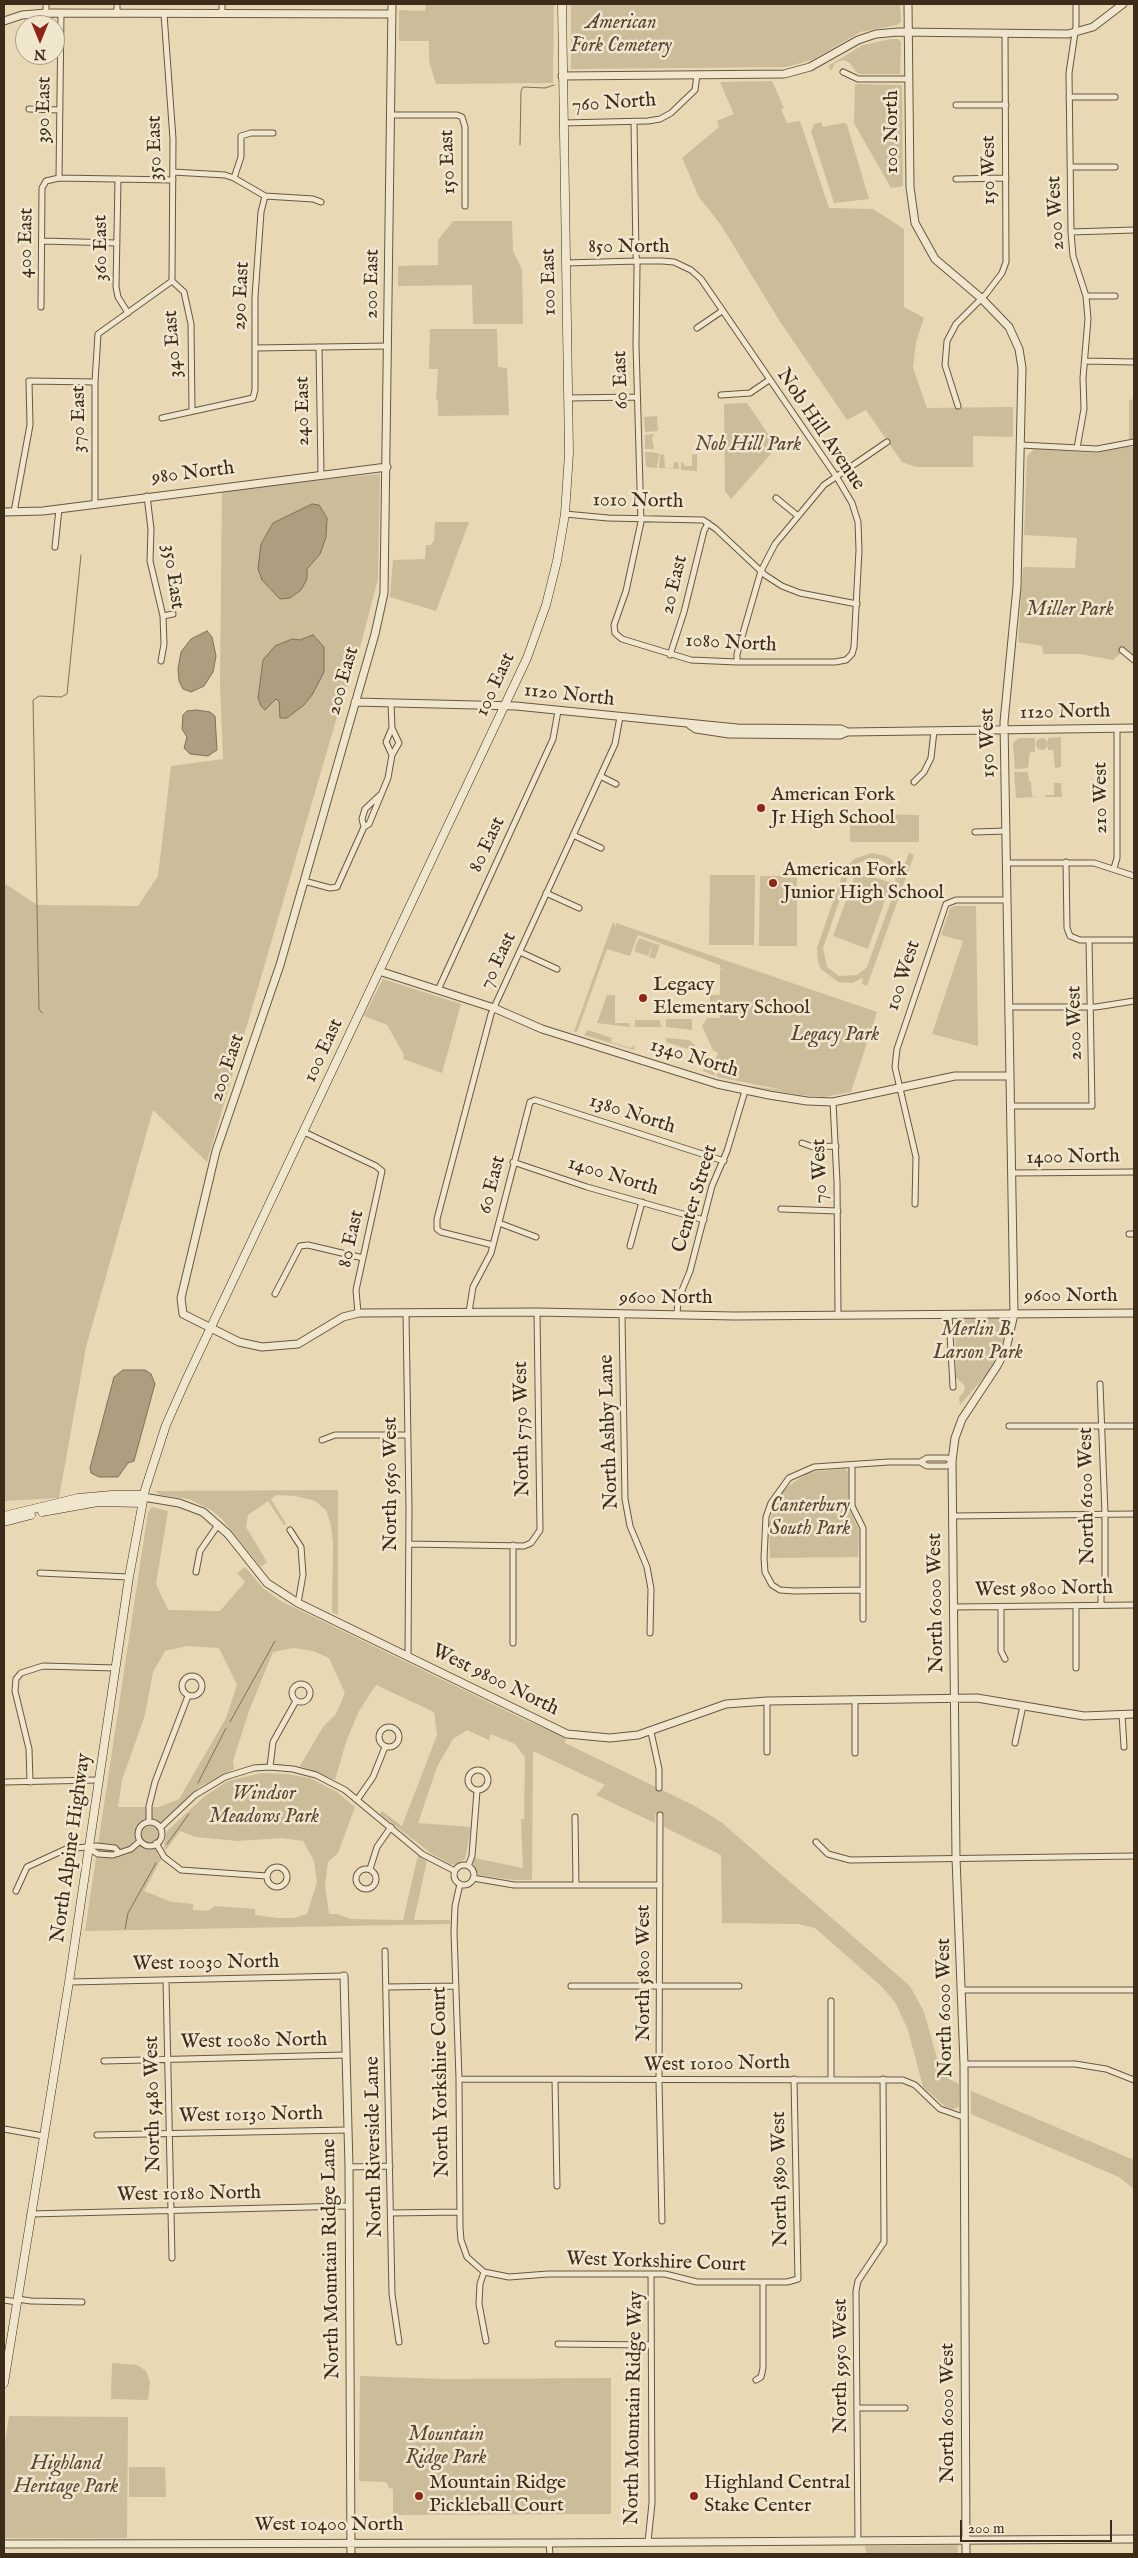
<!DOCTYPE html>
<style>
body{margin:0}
#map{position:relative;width:1138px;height:2558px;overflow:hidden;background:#e8d9b4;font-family:"IM FELL English",serif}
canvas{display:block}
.frame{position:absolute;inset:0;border:5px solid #3d2c1a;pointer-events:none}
.north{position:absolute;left:15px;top:15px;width:50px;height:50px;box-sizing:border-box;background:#f0e6ce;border:1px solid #a89c86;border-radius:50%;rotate:180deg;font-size:14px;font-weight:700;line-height:20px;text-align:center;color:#3d2c1a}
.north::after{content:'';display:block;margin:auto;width:18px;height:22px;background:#8f2418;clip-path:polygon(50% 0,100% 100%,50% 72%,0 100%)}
.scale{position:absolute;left:960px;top:2520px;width:152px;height:22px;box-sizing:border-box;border:2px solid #3d2c1a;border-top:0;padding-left:6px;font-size:15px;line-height:18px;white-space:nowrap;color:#3d2c1a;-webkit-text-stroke:4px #f0e6ce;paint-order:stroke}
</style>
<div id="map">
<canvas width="1138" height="2558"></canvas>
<div class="frame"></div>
<div class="north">N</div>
<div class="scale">200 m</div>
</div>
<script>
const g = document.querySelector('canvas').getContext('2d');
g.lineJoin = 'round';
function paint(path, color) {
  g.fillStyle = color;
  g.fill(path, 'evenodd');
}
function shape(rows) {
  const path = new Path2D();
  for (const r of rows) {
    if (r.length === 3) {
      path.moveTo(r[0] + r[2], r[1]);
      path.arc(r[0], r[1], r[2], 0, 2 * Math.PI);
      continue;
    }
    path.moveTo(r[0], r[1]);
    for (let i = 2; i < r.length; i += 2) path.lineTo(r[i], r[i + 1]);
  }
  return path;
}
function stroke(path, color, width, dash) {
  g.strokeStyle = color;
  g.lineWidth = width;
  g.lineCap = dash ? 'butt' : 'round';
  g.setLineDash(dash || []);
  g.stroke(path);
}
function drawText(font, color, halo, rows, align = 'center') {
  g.font = font + ' "IM FELL English",serif';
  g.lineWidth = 5;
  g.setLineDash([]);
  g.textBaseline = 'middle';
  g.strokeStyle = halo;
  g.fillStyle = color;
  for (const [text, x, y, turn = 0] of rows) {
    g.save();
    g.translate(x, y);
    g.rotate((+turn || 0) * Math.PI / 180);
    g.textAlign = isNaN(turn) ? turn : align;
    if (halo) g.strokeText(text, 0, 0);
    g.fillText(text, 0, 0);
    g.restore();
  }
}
const green = shape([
 [426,4,554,4,553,83,436,84,429,61,429,41,399,41,399,10,425,11],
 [571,4,900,4,901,22,897,25,860,32,812,60,786,67,571,69],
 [891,39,898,39,901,42,900,74,860,74,856,72,850,63,843,60,835,63,831,71,828,66,863,45],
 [772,81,784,108,781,109,787,123,800,121,829,208,873,209,904,229,904,307,924,318,916,342,913,368,927,408,1013,407,1013,437,973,436,973,467,916,467,902,462,866,410,847,420,779,320,721,225,699,197,682,158,719,127,717,121,734,114,720,82],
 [855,84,902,85,903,186,891,188,854,123],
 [821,122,823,127,844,123,847,125,869,199,834,203,811,131,814,124],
 [453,221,512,221,513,251,522,270,523,324,473,324,472,285,398,286,398,266,438,265,438,240],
 [430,329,497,329,498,367,507,368,509,415,438,416,438,401,436,400,438,369,429,369],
 [1134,399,1134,439,1129,439,1129,400],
 [747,403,777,447,731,499,725,491,724,404],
 [657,416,658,431,645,432,644,417],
 [655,434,652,437,654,449,645,449,645,435],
 [1122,447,1134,447,1134,656,1120,654,1113,660,1080,654,1043,654,1042,646,1018,642,1023,567,1075,568,1077,538,1024,535,1027,456,1034,449,1096,453],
 [645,452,659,453,657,468,646,467],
 [660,454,664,455,665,468,673,468,674,462,678,462,679,469,659,468],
 [697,454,697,471,681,470,681,462,684,463,684,466,692,466,692,455],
 [380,474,378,579,356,663,344,693,207,1162,153,1110,86,1347,59,1498,4,1501,4,883,37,905,138,906,158,876,171,766,223,759,220,682,222,489],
 [435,522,469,522,436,611,390,597,393,560,425,559,426,545,431,545,434,540],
 [1061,737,1061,767,1055,768,1053,750,1048,750,1048,738],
 [1042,744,6],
 [1019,738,1035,738,1035,752,1030,752,1028,768,1015,769,1013,743],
 [1014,772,1028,772,1029,781,1031,781,1032,796,1036,797,1016,798],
 [1054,783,1061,783,1062,797,1045,797,1045,795,1054,795],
 [850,814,919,815,919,842,850,842],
 [872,853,886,856,892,860,901,874,909,853,914,855,867,986,862,984,863,978,852,983,838,982,821,969,818,962,817,948,844,870,854,859],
 [869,858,879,859,889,865,895,874,896,887,867,967,857,975,839,976,827,967,823,948,849,873,857,864],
 [857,871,891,883,868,949,833,936],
 [710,875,755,875,754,945,709,945],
 [760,876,797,876,797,946,759,946],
 [955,906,976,906,978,1046,932,1034,963,941,941,935,950,908],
 [613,922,616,927,616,923,877,1012,851,1092,824,1097,801,1095,740,1085,784,1090,717,1077,715,1061,718,1053,713,1050,702,1026,707,1018,720,1018,720,1009,710,1009,710,995,720,995,720,969,723,968,720,968,720,965,638,935,630,956,607,949,577,1032,574,1032],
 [639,938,653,943,648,956,634,951],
 [653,943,660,945,655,959,649,957],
 [383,979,461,1004,442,1073,403,1059,404,1055,387,1025,364,1016],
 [607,995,615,995,615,1023,629,1023,630,1027,597,1023],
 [666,1019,692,1019,692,1030,666,1027],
 [635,1020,660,1020,661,1027,635,1027],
 [588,1030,612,1038,611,1042,631,1048,635,1045,634,1050,584,1035],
 [666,1038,689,1040,695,1045,696,1052,666,1042],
 [706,1058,711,1059,715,1076,703,1071],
 [959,1318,1003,1318,1006,1321,1003,1340,995,1361,985,1376,960,1405,959,1397,964,1392,965,1386,956,1377,955,1321],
 [845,1469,848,1472,848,1507,859,1530,858,1557,770,1558,769,1524,777,1498,787,1487,809,1472],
 [338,1490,338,1615,332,1612,333,1544,331,1525,326,1510,315,1501,295,1496,277,1495,271,1499,286,1524,284,1525,268,1501,248,1515,246,1527,267,1562,261,1567,222,1519,211,1510,189,1499,160,1495,155,1491],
 [152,1507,168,1511,156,1584,168,1610,220,1611,245,1582,237,1573,245,1567,263,1588,281,1601,523,1719,566,1737,565,1743,695,1806,721,1822,910,1986,924,2012,940,2069,949,2079,959,2084,959,2107,953,2109,946,2107,923,2087,908,2030,895,2002,881,1986,815,1928,797,1924,722,1923,721,1855,664,1827,664,1816,655,1814,655,1823,596,1795,605,1785,533,1751,532,1880,513,1880,479,1875,473,1867,474,1858,523,1868,521,1819,524,1819,525,1757,515,1744,491,1734,489,1740,467,1730,453,1739,437,1767,418,1823,471,1827,465,1859,455,1865,450,1864,432,1854,380,1814,382,1811,402,1826,437,1735,434,1712,376,1685,359,1711,346,1742,335,1780,300,1766,323,1727,336,1714,345,1693,329,1658,313,1651,293,1648,273,1652,249,1711,233,1761,234,1769,199,1787,164,1821,157,1854,161,1859,144,1891,172,1902,193,1904,193,1910,208,1911,215,1906,255,1909,255,1915,278,1918,294,1918,307,1914,317,1882,314,1861,303,1841,282,1838,238,1841,196,1837,180,1831,166,1850,164,1847,167,1831,205,1796,228,1781,261,1773,288,1774,310,1778,337,1792,355,1807,338,1853,328,1862,325,1886,329,1914,337,1914,351,1919,403,1920,418,1855,427,1861,414,1920,450,1920,450,1924,85,1931,148,1512],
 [187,1646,219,1648,237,1685,226,1718,179,1799,159,1807,118,1807,122,1780,145,1715,153,1672,165,1651],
 [971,2091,1134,2160,1134,2189,1119,2177,971,2114],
 [112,2363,137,2365,146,2371,150,2382,148,2400,111,2399],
 [360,2376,445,2379,611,2378,611,2514,393,2515,393,2489,389,2488,386,2482,359,2481],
 [9,2416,128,2417,127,2538,4,2538,4,2450],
 [129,2467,165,2467,166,2497,129,2497],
 [958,2545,958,2554,866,2554,865,2546]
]);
const water = shape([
 [312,504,319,505,327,518,326,537,320,554,307,569,307,579,301,590,290,598,280,599,262,580,258,569,261,544,273,523,312,504],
 [207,631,212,637,216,656,213,672,204,686,191,692,183,689,179,681,178,669,181,652,191,639,207,631],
 [313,635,324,647,324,672,312,695,304,705,287,718,280,718,279,701,276,699,265,710,261,706,258,698,263,660,275,646,292,639,300,640,313,635],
 [197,710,210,712,215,716,217,750,208,756,190,754,184,748,187,737,182,729,183,715,187,711,197,710],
 [123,1370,145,1370,151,1374,155,1384,153,1391,134,1461,128,1463,118,1477,99,1477,91,1473,90,1468,114,1377,123,1370]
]);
const stream = shape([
 [520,145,521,91,523,87,545,88,554,85],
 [42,1013,39,1009,33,700,39,696,61,697,67,694,81,555],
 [230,1722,275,1641],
 [198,1783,226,1728],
 [167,1844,189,1814],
 [125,1929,128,1913,156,1863]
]);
const minor = shape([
 [46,4,46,13],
 [117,4,117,14],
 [1076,4,1076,26,1069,73,1071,232,1073,256,1086,296,1088,319,1083,378,1084,409,1077,448],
 [164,14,173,139,172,281],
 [222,14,222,4],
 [843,72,858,79,909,79],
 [1069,97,1115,97],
 [956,105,1006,105],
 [29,109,60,110],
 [391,115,457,115,462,117,465,127,465,206],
 [563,123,648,121,660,119,671,113,695,90,697,75],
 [1070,167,1115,167],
 [173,172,225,175,234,178,265,196,313,199,321,202],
 [59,178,61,13],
 [234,178,241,157,241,136,251,133,273,133],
 [118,179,116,287,118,297,128,313],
 [956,179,1006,178],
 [1071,232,1134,230],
 [42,241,117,243],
 [566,263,637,261,662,261,674,262,691,270,701,279,836,476,852,503,858,522,859,550,854,647,852,654,846,660,835,662,737,662,691,660,622,639,615,633,614,625,626,591,641,522,636,345,637,267,637,261,636,256,634,122],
 [172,281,184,292,191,324,192,410],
 [1086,296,1115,296],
 [41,307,42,188,46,181,59,178,173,180],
 [697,328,722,311],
 [319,347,321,474],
 [255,348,388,346],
 [1085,361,1134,362],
 [721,395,750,393,769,380],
 [569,398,637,397],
 [958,406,945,365,947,341,956,324,986,294,1002,273,1006,262,1005,33],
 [162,418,253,398,255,390,255,297,261,212,265,196],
 [1021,445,1097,449,1134,442],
 [147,496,151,529,150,561,163,616,164,644,161,661],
 [776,498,798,516],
 [95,504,95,382,98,334,172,281],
 [14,512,30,425,29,381,95,382],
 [565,514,608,518,703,520,716,529,765,575,782,586,800,593,857,604],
 [55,547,59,509],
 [163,616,173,614],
 [1122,650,1134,660],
 [670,655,684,612,704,531,708,523],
 [737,662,737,654,761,571,775,544,824,485,887,442],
 [392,728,386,742,392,755],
 [600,776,616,784],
 [914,782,924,772,931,758,934,731],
 [364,827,362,819,365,809,381,794],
 [975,832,1006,831],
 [573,835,601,848],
 [1066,862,1067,928,1070,936,1080,940,1134,940],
 [1006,863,1094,863,1134,876],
 [1114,868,1117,858,1117,728],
 [304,881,330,888,337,887,364,827,369,824,388,778,392,755,399,743,392,728,391,703],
 [546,893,579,908],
 [520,952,557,969],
 [438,990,553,739,558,711],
 [1009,1007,1096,1007,1134,1001],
 [833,1102,837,1182,838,1315],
 [1011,1106,1092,1106,1089,940],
 [304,1132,376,1166,382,1171,356,1290,358,1313],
 [802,1143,813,1147,836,1146],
 [513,1162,587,1187,704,1220],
 [1012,1173,1134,1172],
 [915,1204,916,1157,895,1067,897,1049,946,904,956,900,1007,900],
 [781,1209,838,1211],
 [499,1223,536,1237],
 [1129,1234,1134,1234],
 [493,1245,441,1232,437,1229,437,1219,491,1014,615,744,620,717],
 [630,1246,642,1202],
 [275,1294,300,1246,308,1245,363,1258],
 [469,1312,473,1287,491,1253,530,1102,535,1100,724,1161],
 [406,1313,409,1509,408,1656],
 [677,1314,678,1300,690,1271,712,1186,727,1151,745,1091],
 [622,1315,625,1499,630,1526,647,1567,651,1589,650,1633],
 [949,1315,953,1387],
 [1100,1384,1105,1514,1105,1577,1101,1587,1101,1605],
 [1009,1426,1134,1426],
 [322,1440,335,1435,407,1435],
 [852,1465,852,1506,863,1528,863,1619],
 [953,1516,1134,1514],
 [290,1530,301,1547,303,1575,298,1603],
 [409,1544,524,1546,531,1543,536,1536,540,1530,537,1312],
 [513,1545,513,1643],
 [196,1572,200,1551,218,1525],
 [40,1573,129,1577],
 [863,1590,794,1591,780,1590,772,1585,765,1572,764,1558,766,1517,771,1503,789,1478,814,1467,889,1462,920,1462,927,1466,947,1466,952,1461,947,1458,927,1458,920,1462],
 [1076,1606,1076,1668],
 [954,1607,1134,1605],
 [1001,1607,1001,1651,1005,1659],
 [192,1686,10],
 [301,1693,9],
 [1122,1714,1124,1747],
 [389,1737,10],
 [651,1732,659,1769,659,1788],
 [1015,1743,1023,1706],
 [767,1752,767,1701],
 [855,1753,855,1700],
 [270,1767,273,1742,296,1701],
 [478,1780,10],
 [4,1782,97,1780],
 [30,1782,29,1749,15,1691,16,1679,21,1673,43,1666,115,1668],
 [357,1800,373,1777,385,1747],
 [660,1815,659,2081,662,2221],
 [575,1817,576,1885],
 [149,1822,149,1806,155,1782,188,1696],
 [150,1834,12],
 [160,1828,195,1795,225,1777,254,1768,270,1767,293,1769,316,1775,345,1790,422,1854,455,1871],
 [816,1842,828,1854,850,1860,1134,1856],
 [156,1843,164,1857,181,1870,267,1876],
 [88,1848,98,1854,113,1855,131,1849,140,1841],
 [464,1875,10],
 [468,1866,472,1856,477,1791],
 [277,1877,10],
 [366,1879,10],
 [370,1869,377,1847,391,1827],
 [473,1878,514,1885,660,1885],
 [460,1884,455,1906,454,1932,459,2079,460,2228,461,2240,467,2257,484,2272,509,2277,548,2274,665,2274,697,2282,787,2282,798,2279,794,2079],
 [16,1891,27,1867,66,1849,97,1846,115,1848,119,1853],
 [385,1951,392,2294,399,2342],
 [166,1980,172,2258],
 [69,1982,344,1976],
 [571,1986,739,1986],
 [387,1987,456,1986],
 [963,1990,1134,1990],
 [831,2001,831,2079],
 [104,2061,345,2055],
 [964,2064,1075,2064,1106,2069,1134,2080],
 [459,2079,903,2080,915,2085,940,2109,963,2117],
 [555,2080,557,2186],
 [4,2129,43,2136],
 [97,2135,347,2130],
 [349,2167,390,2166],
 [391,2213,459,2212],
 [30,2214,349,2206],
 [484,2272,480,2284,479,2304,486,2341],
 [17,2299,31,2301,82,2302],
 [4,2300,17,2302],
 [558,2344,651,2345],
 [756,2380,761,2377,763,2368,763,2282],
 [858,2408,905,2408],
 [858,2541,856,2291,858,2281,884,2242,883,2079],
 [648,2542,652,2503,651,2274],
 [549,2543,550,2554]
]);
const tertiary = shape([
 [392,4,384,593,375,634,280,965,216,1151,181,1298,183,1314,239,1342,262,1347,298,1344,343,1317,359,1313,537,1312,734,1316,1134,1313],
 [908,4,910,187,915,223,935,259,981,298,1009,327,1019,349,1022,368,1017,587,1004,722,1014,1314,1006,1349,997,1366,962,1419,955,1438,952,1461,956,1858,964,2064,966,2554],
 [4,21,22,15,46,13,392,14],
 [562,76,784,74,810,67,858,40,876,34,898,32,1068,34,1093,27,1123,4],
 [4,512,43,511,387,467],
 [355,702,516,706,737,728,841,729,847,732,1134,728],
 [690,725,696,729,729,734,840,735,847,732],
 [379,971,494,1008,542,1029,717,1084,769,1095,807,1101,833,1102,955,1076,1009,1076],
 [143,1497,179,1503,203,1512,228,1534,267,1583,298,1603,567,1734,610,1738,638,1735,726,1704,767,1701,977,1698,1084,1716,1134,1714],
 [344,1976,349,2167,351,2554],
 [4,2544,549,2543,1134,2539]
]);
const secondary = shape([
 [42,1512,98,1502,142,1503],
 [4,1516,78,1498,112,1495,143,1495],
 [4,1522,31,1515],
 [4,2383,69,1982,129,1577,145,1490,166,1425,186,1380,527,658,546,605,557,561,565,514,569,453,562,4]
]);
const markers = [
 [761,808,5,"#8f2418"],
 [773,883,5,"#8f2418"],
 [643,998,5,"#8f2418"],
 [419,2496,5,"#8f2418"],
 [694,2496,5,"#8f2418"]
];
const parkNames = [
 ["American",621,24],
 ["Fork Cemetery",621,47],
 ["Nob Hill Park",748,446],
 ["Miller Park",1070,611],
 ["Legacy Park",835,1036],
 ["Merlin B.",978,1331],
 ["Larson Park",978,1354],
 ["Canterbury",810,1507],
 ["South Park",810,1530],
 ["Windsor",264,1795],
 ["Meadows Park",264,1818],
 ["Mountain",446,2436],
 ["Ridge Park",446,2459],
 ["Highland",66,2465],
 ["Heritage Park",66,2488]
];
const streetNames = [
 ["760 North",614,104,-4],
 ["390 East",45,110,-89],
 ["100 North",893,132,-90],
 ["350 East",156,148,-91],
 ["150 East",449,162,-92],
 ["150 West",990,170,-90],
 ["200 West",1057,213,-93],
 ["400 East",27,243,-89],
 ["360 East",102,248,-90],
 ["850 North",629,248],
 ["100 East",550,282,-91],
 ["200 East",373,284,-89],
 ["290 East",242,296,-87],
 ["340 East",174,344,-94],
 ["60 East",622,380,-92],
 ["240 East",304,411,-90],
 ["370 East",80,419,-90],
 ["Nob Hill Avenue",820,430,56],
 ["980 North",193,474,-7],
 ["1010 North",638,502,1],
 ["350 East",172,577,82],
 ["20 East",675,585,-76],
 ["1080 North",731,644,3],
 ["200 East",344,681,-74],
 ["100 East",496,685,-65],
 ["1120 North",569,696,6],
 ["1120 North",1065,713,-1],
 ["150 West",989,743,-91],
 ["210 West",1102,798,-90],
 ["80 East",488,845,-65],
 ["70 East",499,961,-65],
 ["100 West",904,976,-72],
 ["200 West",1076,1023,-91],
 ["100 East",324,1051,-65],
 ["1340 North",694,1059,17],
 ["200 East",228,1068,-71],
 ["1380 North",632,1115,18],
 ["1400 North",1073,1158,-1],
 ["70 West",821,1171,-92],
 ["1400 North",613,1177,17],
 ["60 East",493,1185,-76],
 ["Center Street",696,1199,-73],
 ["80 East",352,1239,-77],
 ["9600 North",1071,1297],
 ["9600 North",666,1299],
 ["North 5750 West",523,1429,-91],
 ["North Ashby Lane",610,1432,-92],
 ["North 5650 West",392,1484,-90],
 ["North 6100 West",1088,1496,-91],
 ["West 9800 North",1044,1590,-1],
 ["North 6000 West",937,1603,-91],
 ["West 9800 North",495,1681,26],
 ["North Alpine Highway",72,1848,-82],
 ["West 10030 North",206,1964,-1],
 ["North 5800 West",645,1973,-90],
 ["North 6000 West",946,2008,-91],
 ["West 10080 North",254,2042,-1],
 ["West 10100 North",717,2065,-1],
 ["North Yorkshire Court",442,2082,-91],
 ["North 5480 West",154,2104,-91],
 ["West 10130 North",251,2116,-1],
 ["North Riverside Lane",375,2147,-91],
 ["North 5890 West",781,2179,-91],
 ["West 10180 North",189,2195,-1],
 ["North Mountain Ridge Lane",332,2259,-91],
 ["West Yorkshire Court",656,2263,2],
 ["North 5950 West",842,2366,-90],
 ["North Mountain Ridge Way",635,2408,-89],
 ["North 6000 West",949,2413,-90],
 ["West 10400 North",329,2526]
];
const poiNames = [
 ["American Fork",771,796],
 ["Jr High School",771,819],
 ["American Fork",783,871],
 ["Junior High School",783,894],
 ["Legacy",653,986],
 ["Elementary School",653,1009],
 ["Mountain Ridge",429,2484],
 ["Pickleball Court",429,2507],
 ["Highland Central",704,2484],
 ["Stake Center",704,2507]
];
paint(green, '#cbbc9a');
paint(water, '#ae9e80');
stroke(water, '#817057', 1);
stroke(stream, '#817057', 1);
stroke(minor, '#685740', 7);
stroke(tertiary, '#685740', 9);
stroke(secondary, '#3d2c1a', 9);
stroke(minor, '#f0e6ce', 5);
stroke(tertiary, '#f0e6ce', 7);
stroke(secondary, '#f0e6ce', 8);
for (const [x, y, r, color] of markers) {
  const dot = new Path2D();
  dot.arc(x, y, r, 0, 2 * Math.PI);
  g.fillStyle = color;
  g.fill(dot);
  stroke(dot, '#f0e6ce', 2);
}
drawText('italic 20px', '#594934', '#f0e6ce', parkNames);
drawText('20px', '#3d2c1a', '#f0e6ce', streetNames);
drawText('20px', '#3d2c1a', '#f0e6ce', poiNames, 'left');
</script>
